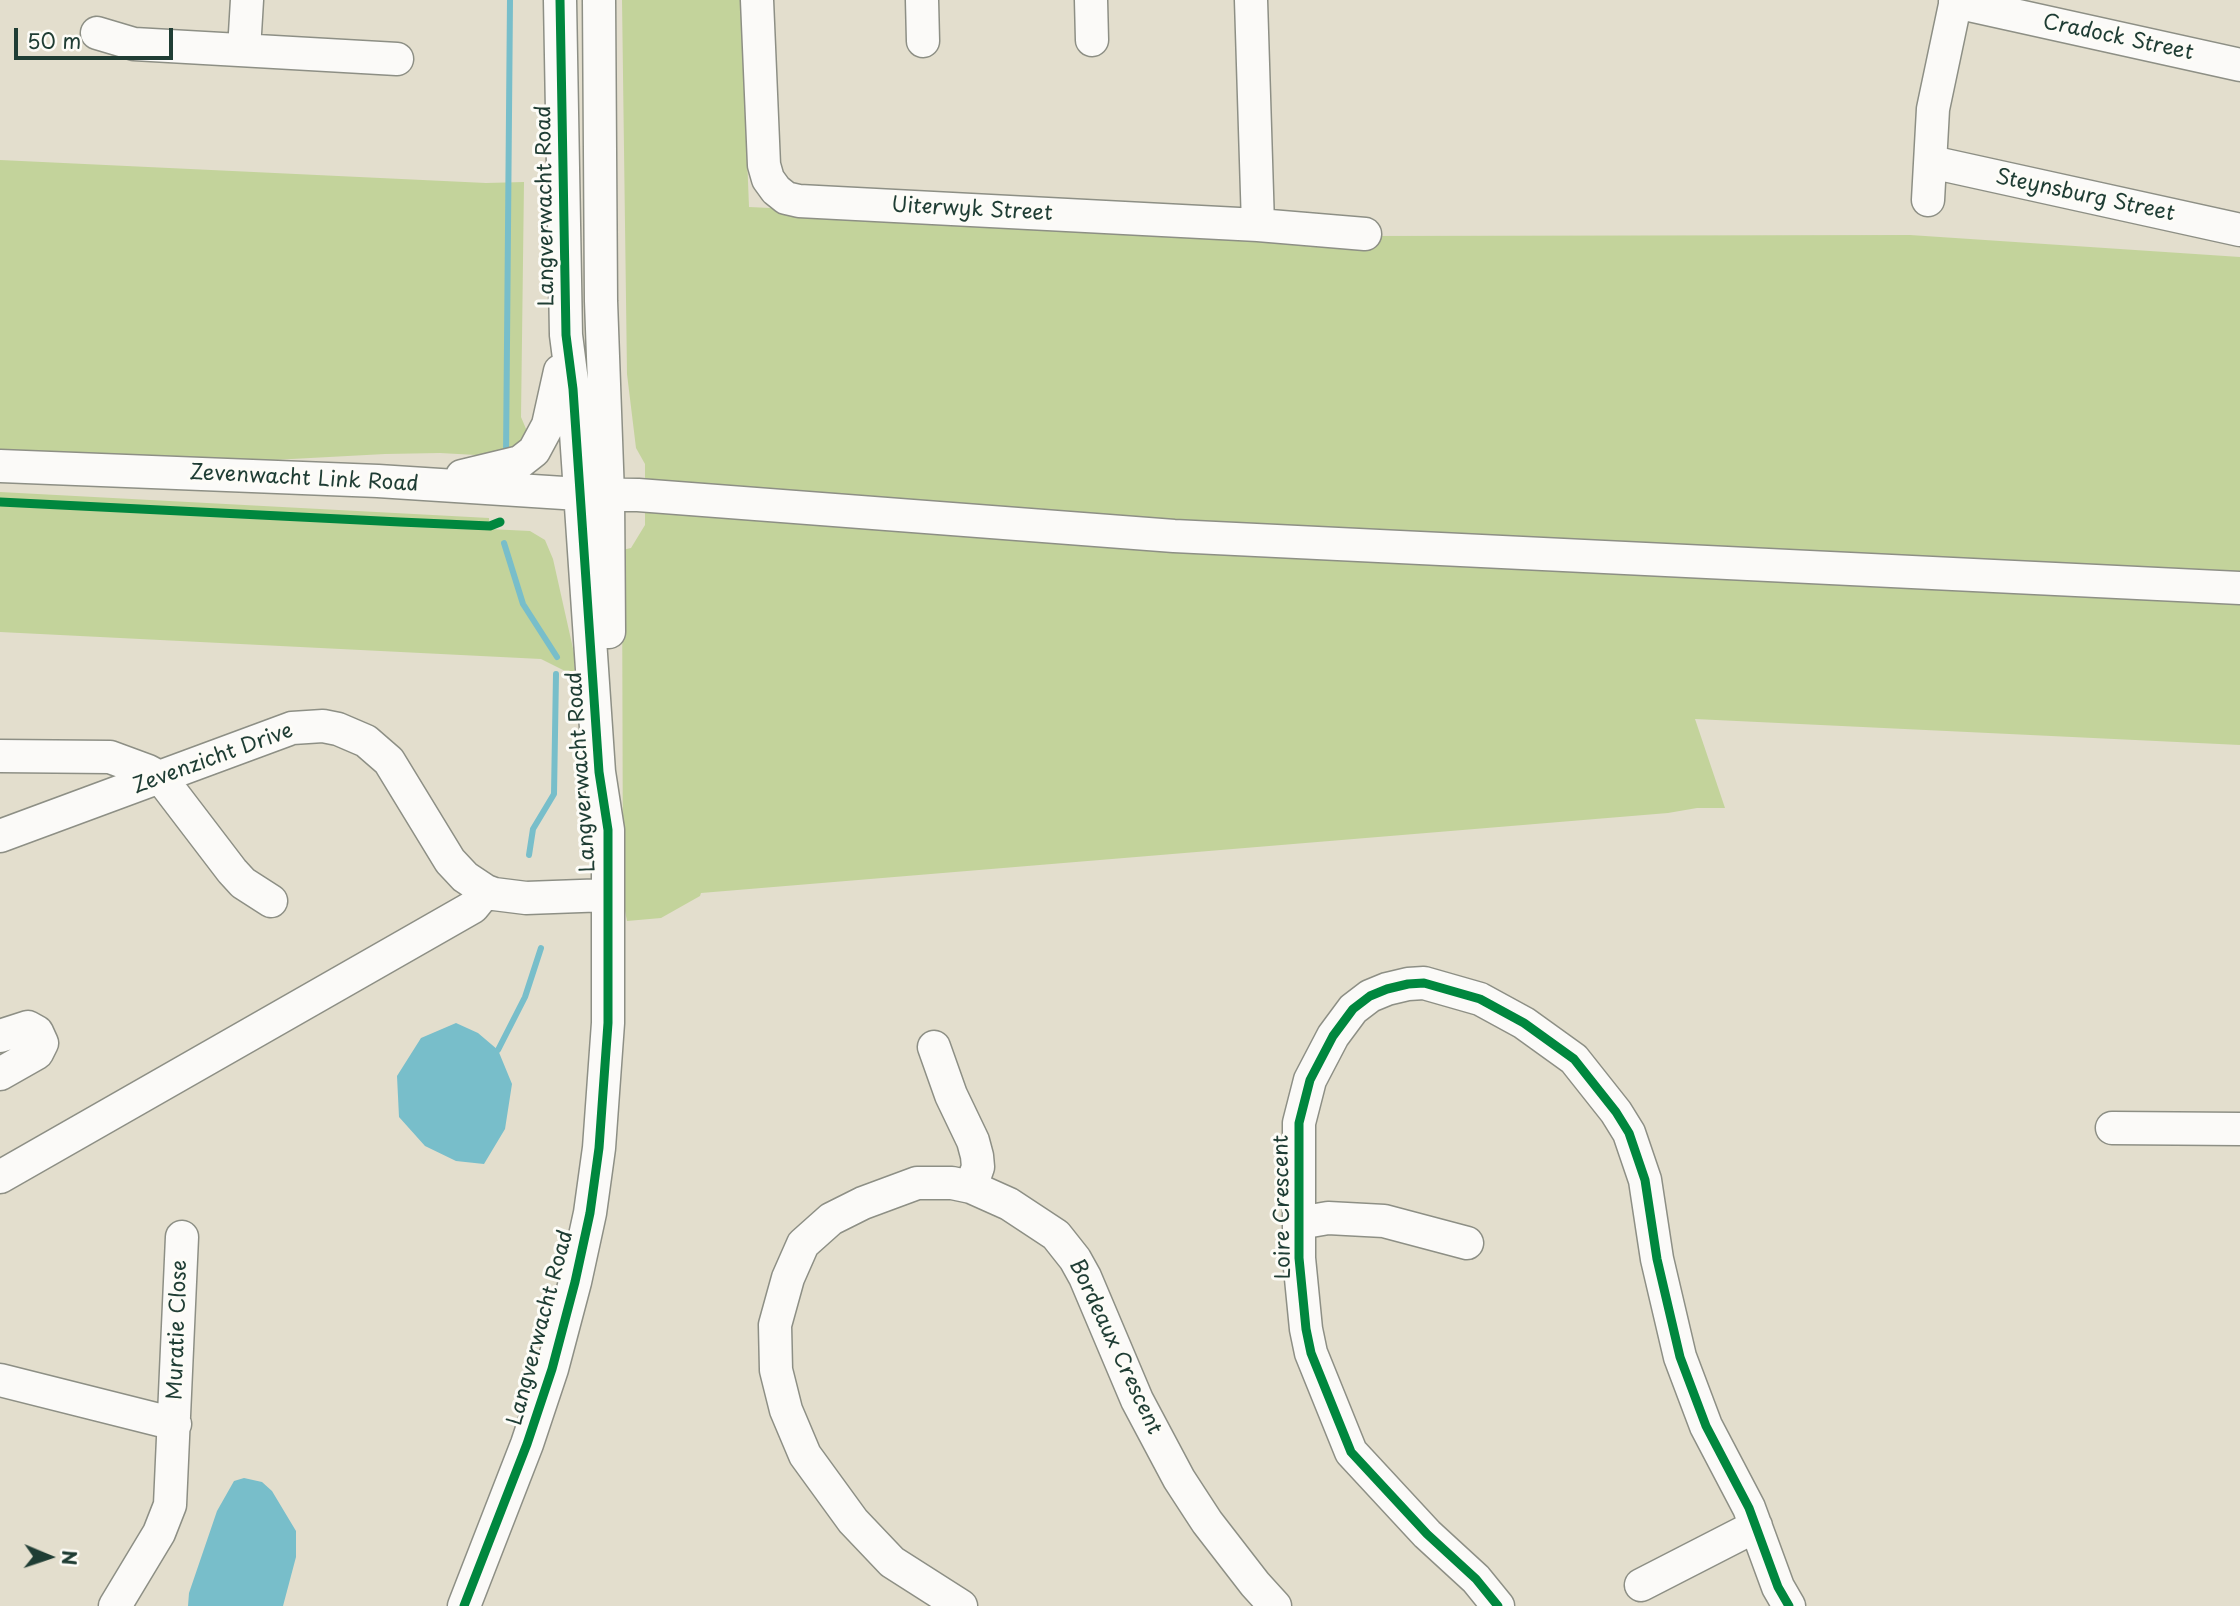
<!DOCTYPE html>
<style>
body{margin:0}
#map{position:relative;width:2240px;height:1606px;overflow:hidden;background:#e3decd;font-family:"Playpen Sans",sans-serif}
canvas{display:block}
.north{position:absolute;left:14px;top:1522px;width:70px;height:70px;-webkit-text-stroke:5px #fdfcf7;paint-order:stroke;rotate:92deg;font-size:19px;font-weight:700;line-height:28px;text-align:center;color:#1f3d34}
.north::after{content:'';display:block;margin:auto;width:24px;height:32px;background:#1f3d34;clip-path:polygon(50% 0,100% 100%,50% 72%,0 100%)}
.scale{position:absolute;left:14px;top:28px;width:159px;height:32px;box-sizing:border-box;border:4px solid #1f3d34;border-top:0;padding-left:9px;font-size:21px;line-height:24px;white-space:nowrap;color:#1f3d34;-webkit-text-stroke:5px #fdfcf7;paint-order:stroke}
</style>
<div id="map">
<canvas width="2240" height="1606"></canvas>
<div class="north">N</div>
<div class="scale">50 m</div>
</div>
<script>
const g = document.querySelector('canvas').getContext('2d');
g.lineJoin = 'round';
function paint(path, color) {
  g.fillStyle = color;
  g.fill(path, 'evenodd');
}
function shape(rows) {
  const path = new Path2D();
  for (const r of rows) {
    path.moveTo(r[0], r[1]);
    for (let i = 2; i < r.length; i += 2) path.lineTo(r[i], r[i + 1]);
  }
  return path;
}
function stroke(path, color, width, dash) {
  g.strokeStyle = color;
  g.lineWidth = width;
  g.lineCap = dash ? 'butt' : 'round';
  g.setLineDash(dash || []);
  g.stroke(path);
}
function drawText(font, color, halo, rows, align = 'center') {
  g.font = font + ' "Playpen Sans",sans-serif';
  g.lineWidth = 6;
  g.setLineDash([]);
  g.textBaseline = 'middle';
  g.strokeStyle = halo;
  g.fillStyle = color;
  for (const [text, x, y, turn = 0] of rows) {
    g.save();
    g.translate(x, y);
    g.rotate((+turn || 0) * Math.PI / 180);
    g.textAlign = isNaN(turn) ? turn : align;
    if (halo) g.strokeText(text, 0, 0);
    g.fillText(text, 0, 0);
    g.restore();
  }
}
const green = shape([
 [622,0,741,0,749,207,1365,236,1910,235,2240,257,2240,745,1695,719,1725,808,1697,808,1668,813,701,893,700,896,661,918,627,921,623,901,622,550,631,548,645,525,645,464,636,448,627,374],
 [0,160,486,183,524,182,521,417,529,436,514,451,494,456,440,453,385,454,217,463,0,453],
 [0,492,489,518,489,529,530,531,545,540,553,559,574,653,575,676,541,659,0,632]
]);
const water = shape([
 [456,1023,478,1033,498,1050,512,1084,505,1129,484,1164,456,1161,425,1146,399,1117,397,1076,421,1038],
 [244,1478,262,1482,272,1491,296,1531,296,1557,283,1606,188,1606,189,1593,217,1511,234,1481]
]);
const stream = shape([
 [506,457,510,0],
 [504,543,523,604,557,657],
 [529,855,533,829,554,794,556,674],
 [498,1050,525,997,541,948]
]);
const path = shape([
 [0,502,400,522,490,526,500,522]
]);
const minor = shape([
 [599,0,601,301,608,495,609,632],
 [757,0,764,165,768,179,776,190,786,198,799,201,1258,225,1365,234],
 [922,0,923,41],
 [1091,0,1092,40],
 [1251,0,1258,225],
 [1955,2,2240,65],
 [97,33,134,44,397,59],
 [244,50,247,0],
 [1931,162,2240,230],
 [1928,200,1933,109,1956,0],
 [0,466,378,481,579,494,638,495,1174,536,2240,588],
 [462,476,520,462,534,451,548,425,560,371],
 [0,756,110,757,148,771,161,778,232,871,243,883,271,901],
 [0,836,292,728,323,726,338,729,366,741,389,761,450,861,465,877,486,891,494,894,526,898,608,895],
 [0,1036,28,1027,37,1032,42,1043,37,1053,0,1074],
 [934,1047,951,1095,973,1141,977,1156,978,1167,971,1187],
 [2112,1128,2240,1129],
 [0,1177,473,907,486,891],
 [1299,1223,1328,1218,1384,1221,1467,1243],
 [0,1380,175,1424],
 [1641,1585,1756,1526],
 [115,1606,159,1533,170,1505,182,1237],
 [464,1606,527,1444,552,1369,575,1282,590,1213,599,1148,608,1023,608,830,599,772,573,389,566,335,560,0],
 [961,1606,892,1562,853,1521,805,1455,786,1410,776,1370,775,1325,788,1278,803,1244,831,1219,863,1203,917,1183,952,1183,971,1187,1009,1204,1056,1235,1075,1259,1085,1277,1137,1400,1179,1479,1207,1522,1255,1584,1275,1606],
 [1498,1606,1476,1579,1427,1534,1351,1452,1311,1353,1306,1329,1299,1258,1299,1123,1310,1080,1333,1036,1353,1009,1370,996,1387,989,1408,984,1424,983,1480,999,1524,1023,1574,1059,1616,1112,1629,1133,1645,1180,1657,1259,1680,1357,1706,1426,1749,1508,1778,1587,1789,1606]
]);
const cycleway = shape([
 [0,502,400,522,490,526,500,522],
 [464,1606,527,1444,552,1369,575,1282,590,1213,599,1148,608,1023,608,830,599,772,573,389,566,335,560,0],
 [1498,1606,1476,1579,1427,1534,1351,1452,1311,1353,1306,1329,1299,1258,1299,1123,1310,1080,1333,1036,1353,1009,1370,996,1387,989,1408,984,1424,983,1480,999,1524,1023,1574,1059,1616,1112,1629,1133,1645,1180,1657,1259,1680,1357,1706,1426,1749,1508,1778,1587,1789,1606]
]);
const streetNames = [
 ["Cradock Street",2118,38,12],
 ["Steynsburg Street",2085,196,12],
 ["Langverwacht Road",546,206,-91],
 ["Uiterwyk Street",972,210,3],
 ["Zevenwacht Link Road",304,479,3],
 ["Zevenzicht Drive",213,759,-20],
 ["Langverwacht Road",582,772,-94],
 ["Loire Crescent",1283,1207,-91],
 ["Langverwacht Road",541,1328,-75],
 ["Muratie Close",178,1330,-88],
 ["Bordeaux Crescent",1115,1347,65]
];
paint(green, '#c3d39b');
paint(water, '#78beca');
stroke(stream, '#78beca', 6);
stroke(minor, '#8d8f85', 35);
stroke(path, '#bcbeb9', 3.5, [2, 5]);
stroke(minor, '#fbfaf8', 32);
stroke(cycleway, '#00873e', 9);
drawText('21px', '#1f3d34', '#fdfcf7', streetNames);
</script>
